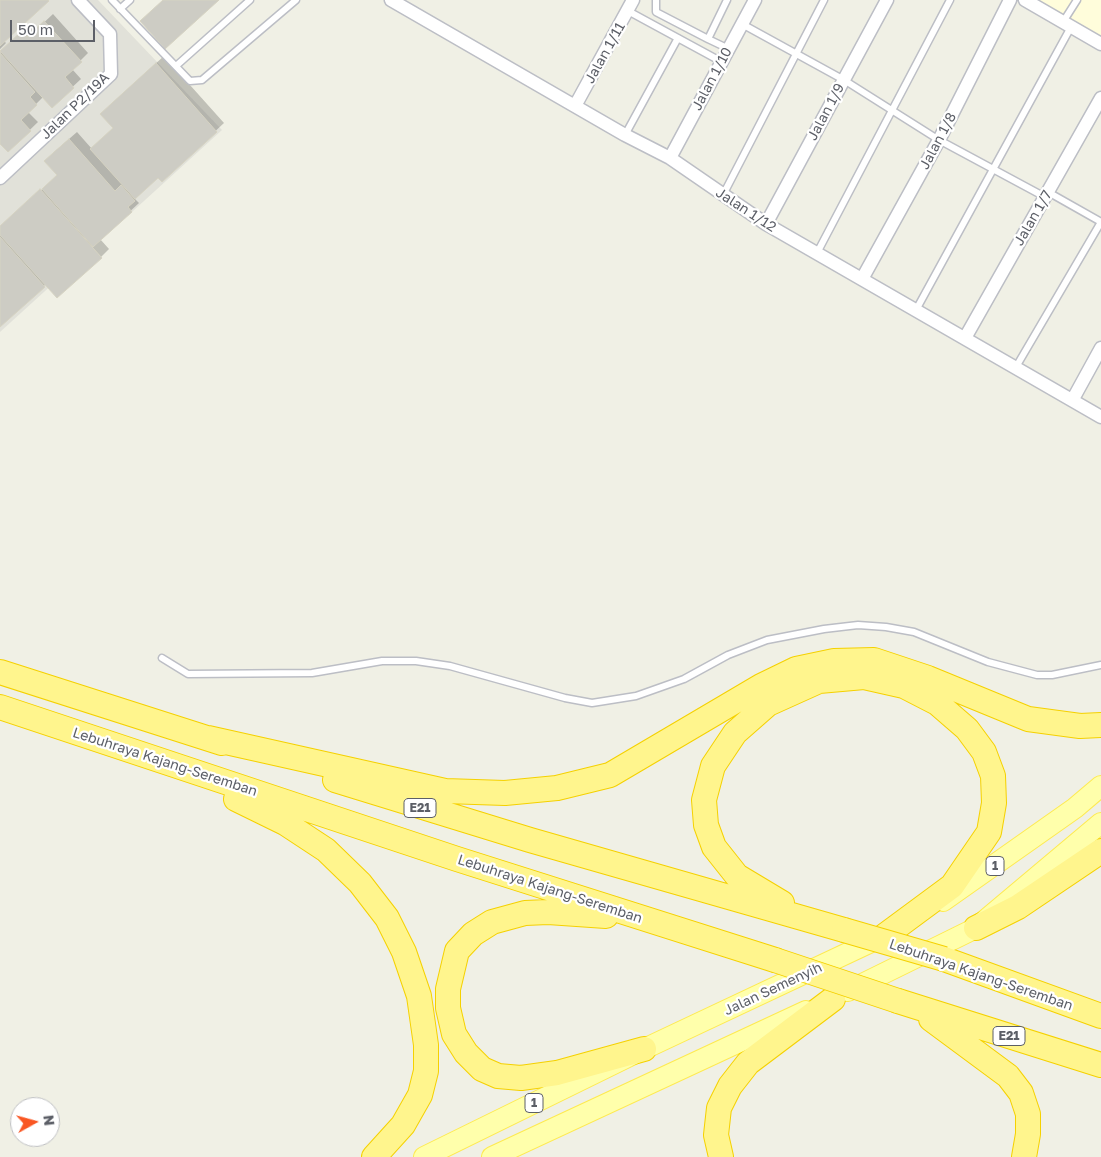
<!DOCTYPE html>
<style>
body{margin:0}
#map{position:relative;width:1101px;height:1157px;overflow:hidden;background:#f0f0e5;font-family:"Golos Text",sans-serif}
canvas{display:block}
.north{position:absolute;left:10px;top:1097px;width:50px;height:50px;box-sizing:border-box;background:#fff;border:1px solid #bebfc2;border-radius:50%;rotate:83deg;font-size:14px;font-weight:700;line-height:20px;text-align:center;color:#5c5f67}
.north::after{content:'';display:block;margin:auto;width:18px;height:22px;background:#f95622;clip-path:polygon(50% 0,100% 100%,50% 72%,0 100%)}
.scale{position:absolute;left:10px;top:20px;width:85px;height:22px;box-sizing:border-box;border:2px solid #5c5f67;border-top:0;padding-left:6px;font-size:15px;line-height:18px;white-space:nowrap;color:#5c5f67;-webkit-text-stroke:4px #fff;paint-order:stroke}
</style>
<div id="map">
<canvas width="1101" height="1157"></canvas>
<div class="north">N</div>
<div class="scale">50 m</div>
</div>
<script>
const g = document.querySelector('canvas').getContext('2d');
g.lineJoin = 'round';
function paint(path, color) {
  g.fillStyle = color;
  g.fill(path, 'evenodd');
}
function shape(rows) {
  const path = new Path2D();
  for (const r of rows) {
    path.moveTo(r[0], r[1]);
    for (let i = 2; i < r.length; i += 2) path.lineTo(r[i], r[i + 1]);
  }
  return path;
}
function stroke(path, color, width, dash) {
  g.strokeStyle = color;
  g.lineWidth = width;
  g.lineCap = dash ? 'butt' : 'round';
  g.setLineDash(dash || []);
  g.stroke(path);
}
function drawText(font, color, halo, rows, align = 'center') {
  g.font = font + ' "Golos Text",sans-serif';
  g.lineWidth = 4.5;
  g.setLineDash([]);
  g.textBaseline = 'middle';
  g.strokeStyle = halo;
  g.fillStyle = color;
  for (const [text, x, y, turn = 0] of rows) {
    g.save();
    g.translate(x, y);
    g.rotate((+turn || 0) * Math.PI / 180);
    g.textAlign = isNaN(turn) ? turn : align;
    if (halo) g.strokeText(text, 0, 0);
    g.fillText(text, 0, 0);
    g.restore();
  }
}
const commercial = shape([
 [1034,0,1101,0,1101,39]
]);
const industrial = shape([
 [0,0,98,0,222,130,0,332]
]);
const shadow = shape([
 [0,0,49,0,4,41,6,43,0,49],
 [53,14,88,53,72,69,81,79,52,106,43,97,28,112,38,122,8,151,0,142,0,53,30,24,36,30],
 [164,56,224,123,162,181,158,176,135,199,139,203,100,239,109,249,101,257,46,284,0,326,0,227,58,175,53,153,77,132,92,149,115,128,109,106]
]);
const building = shape([
 [0,0,48,0,49,1,0,46,0,0],
 [163,0,219,0,165,49,140,21,163,0],
 [44,21,82,62,65,77,74,88,52,108,0,51,22,31,27,37,44,21],
 [0,53,35,92,30,97,37,105,21,120,31,131,8,152,0,144,0,53],
 [156,63,217,132,162,182,158,178,135,199,90,149,113,128,100,114,156,63],
 [69,139,115,191,121,185,135,201,128,207,132,212,93,247,42,189,57,175,44,161,69,139],
 [40,189,102,258,57,298,0,235,0,226,40,189],
 [0,237,45,287,0,327,0,237]
]);
const service = shape([
 [112,0,190,81,202,80,296,0],
 [656,0,656,12,708,39,727,0],
 [120,9,130,0],
 [628,11,722,62],
 [1063,22,1077,0],
 [742,24,844,80,939,140,1045,197],
 [708,39,729,49],
 [176,66,250,0],
 [625,135,678,38],
 [1048,192,1101,222],
 [723,195,824,0],
 [817,253,950,0],
 [916,310,1071,27],
 [1016,367,1101,222],
 [162,658,188,674,312,673,382,661,416,661,450,666,565,698,592,703,636,696,684,679,728,655,767,640,824,629,858,625,886,627,914,632,988,662,1037,675,1052,675,1101,665]
]);
const minor = shape([
 [391,0,625,135,670,158,766,224,1101,417],
 [1025,0,1101,44],
 [575,106,633,0],
 [670,158,755,0],
 [0,178,111,74,110,34,78,0],
 [766,224,887,0],
 [862,279,939,140,1010,0],
 [965,338,1101,98],
 [1073,399,1101,348]
]);
const primary = shape([
 [943,901,1075,808,1101,786],
 [848,991,976,928,1101,823],
 [424,1157,644,1049,886,935],
 [492,1157,806,1011]
]);
const motorway = shape([
 [0,672,222,743],
 [0,707,457,859,775,960],
 [208,738,445,791,505,793,557,788,610,775,761,686,796,669,834,661,874,660,928,678,1028,719,1080,726,1101,725],
 [335,780,530,840,844,930],
 [236,799,285,823,326,850,360,883,387,918,404,952,419,996,426,1045,426,1071,420,1095,403,1125,374,1157],
 [782,903,737,876,714,847,706,825,704,800,713,766,735,733,768,704,819,681,864,677,904,686,937,703,967,729,984,752,993,776,994,803,989,832,952,886,883,937],
 [606,916,548,912,525,913,492,922,473,934,457,951,448,989,448,1008,454,1034,466,1053,482,1069,498,1076,521,1078,557,1073,644,1049],
 [976,928,1018,907,1101,851],
 [944,959,1101,1016],
 [898,1001,1101,1065],
 [931,1019,1008,1076,1021,1093,1028,1114,1028,1134,1024,1157],
 [721,1157,716,1135,719,1108,730,1086,748,1063,833,999]
]);
const motorwayBridge = shape([
 [844,930,944,959],
 [775,960,898,1001]
]);
const shields = [
 [420,808,32],
 [995,866,18],
 [1009,1036,32],
 [534,1103,18]
];
const shieldNames = [
 ["E21",420,808],
 ["1",995,866],
 ["E21",1009,1036],
 ["1",534,1103]
];
const streetNames = [
 ["Jalan 1/11",605,53,-61],
 ["Jalan 1/10",712,79,-62],
 ["Jalan P2/19A",75,106,-44],
 ["Jalan 1/9",826,112,-62],
 ["Jalan 1/8",938,141,-62],
 ["Jalan 1/12",746,210,33],
 ["Jalan 1/7",1033,218,-60],
 ["Lebuhraya Kajang-Seremban",165,762,18],
 ["Lebuhraya Kajang-Seremban",550,889,18],
 ["Lebuhraya Kajang-Seremban",981,975,19],
 ["Jalan Semenyih",773,989,-25]
];
paint(commercial, '#fffddb');
paint(industrial, '#e1e1d9');
paint(shadow, '#0003');
paint(building, '#cdccc4');
stroke(building, '#d6d3c2', 1);
stroke(service, '#bcbec5', 9);
stroke(minor, '#bcbec5', 15);
stroke(primary, '#feea50', 22);
stroke(motorway, '#f5d100', 26);
stroke(service, '#fff', 6);
stroke(minor, '#fff', 12);
stroke(primary, '#ffffab', 20);
stroke(motorway, '#fff58d', 24);
stroke(motorwayBridge, '#f5d100', 26, []);
stroke(motorwayBridge, '#fff58d', 24);
for (const [x, y, w] of shields) {
  const box = new Path2D();
  box.roundRect(x - w / 2, y - 9.5, w, 19, 4);
  g.fillStyle = '#fff';
  g.fill(box);
  stroke(box, '#5c5f67', 1);
}
drawText('bold 12px', '#5c5f67', null, shieldNames);
drawText('14px', '#5c5f67', '#fff', streetNames);
</script>
